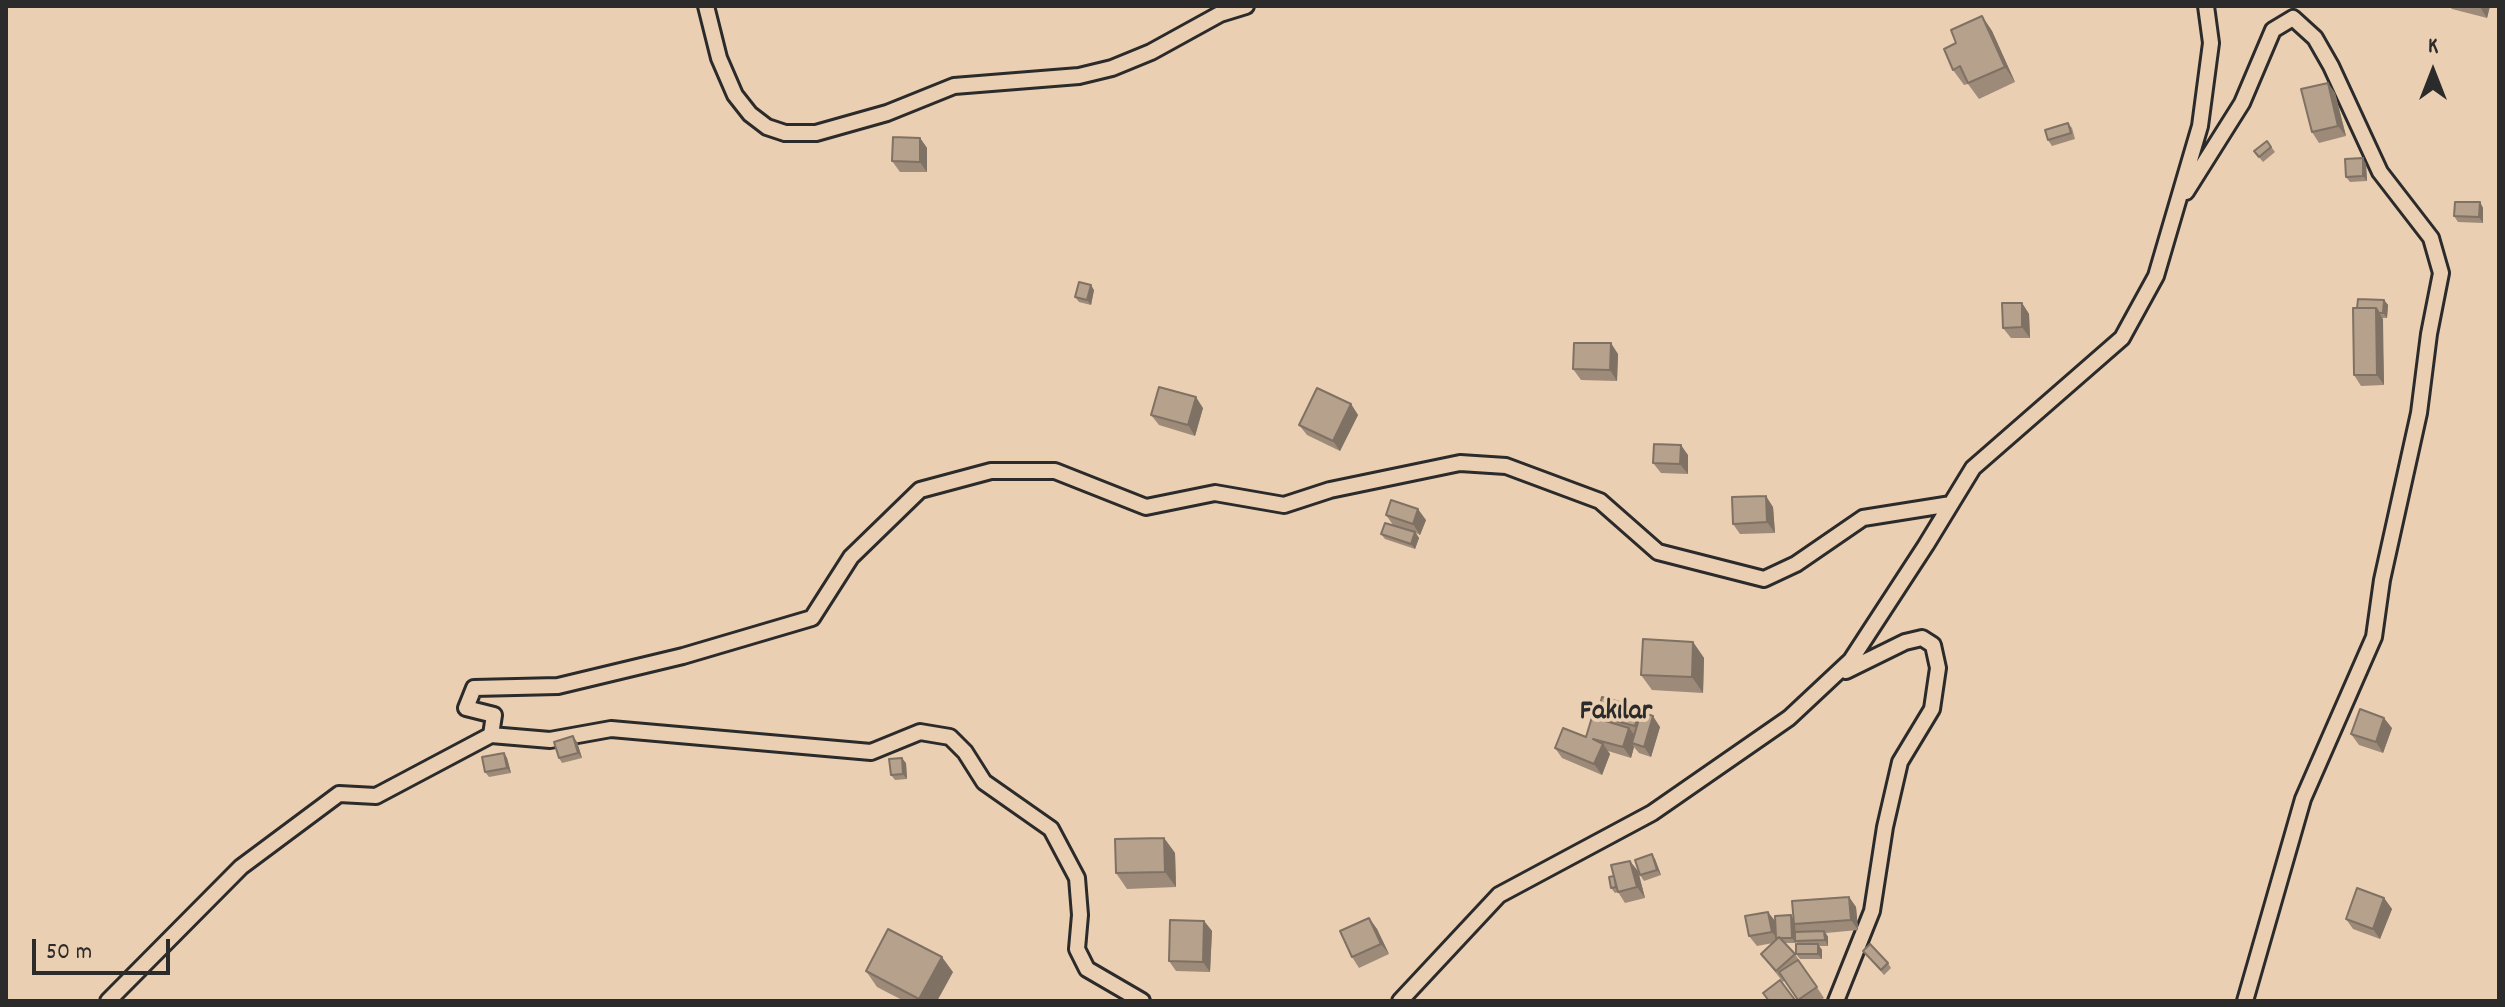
<!DOCTYPE html>
<meta charset="utf-8">
<style>
body{margin:0}
#map{position:relative;width:2505px;height:1007px;overflow:hidden;background:#ebcfb2;font-family:Dekko,sans-serif}
canvas{display:block}
.frame{position:absolute;inset:0;border:8px solid #2b2b2b;pointer-events:none}
.north{position:absolute;left:2393px;top:32px;width:80px;height:80px;-webkit-text-stroke:6px #ebcfb2;paint-order:stroke;rotate:0deg;font-size:22px;font-weight:700;line-height:32px;text-align:center;color:#2b2b2b}
.north::after{content:'';display:block;margin:auto;width:28px;height:36px;background:#2b2b2b;clip-path:polygon(50% 0,100% 100%,50% 72%,0 100%)}
.scale{position:absolute;left:32px;top:939px;width:138px;height:36px;box-sizing:border-box;border:4px solid #2b2b2b;border-top:0;padding-left:10px;font-size:24px;line-height:28px;white-space:nowrap;color:#2b2b2b;-webkit-text-stroke:6px #ebcfb2;paint-order:stroke}
</style>
<div id="map">
<canvas width="2505" height="1007"></canvas>
<div class="frame"></div>
<div class="north">K</div>
<div class="scale">50 m</div>
</div>
<script>
const g = document.querySelector('canvas').getContext('2d');
g.lineJoin = 'round';
function shape(rows) {
  const path = new Path2D();
  for (const r of rows) {
    path.moveTo(r[0], r[1]);
    for (let i = 2; i < r.length; i += 2) path.lineTo(r[i], r[i + 1]);
  }
  return path;
}
function stroke(path, color, width, dash) {
  g.strokeStyle = color;
  g.lineWidth = width;
  g.lineCap = dash ? 'butt' : 'round';
  g.setLineDash(dash || []);
  g.stroke(path);
}
function paint(path, color) {
  g.fillStyle = color;
  g.fill(path, 'evenodd');
}
function drawText(font, color, halo, rows, align = 'center') {
  g.font = font + ' Dekko,sans-serif';
  g.lineWidth = 7;
  g.setLineDash([]);
  g.textBaseline = 'middle';
  g.strokeStyle = halo;
  g.fillStyle = color;
  for (const [text, x, y, turn = 0] of rows) {
    g.save();
    g.translate(x, y);
    g.rotate((+turn || 0) * Math.PI / 180);
    g.textAlign = isNaN(turn) ? turn : align;
    if (halo) g.strokeText(text, 0, 0);
    g.fillText(text, 0, 0);
    g.restore();
  }
}
const street = shape([
 [706,6,719,58,735,95,750,114,767,127,785,133,816,133,887,113,954,86,1079,76,1112,68,1151,52,1220,14,1246,6],
 [2186,192,2242,103,2273,30,2293,18,2315,38,2331,66,2380,172,2431,238,2441,273,2429,334,2419,413,2382,580,2374,637,2303,799,2245,1001],
 [491,735,494,715,466,708,474,688,558,686,683,656,812,618,851,557,920,490,991,471,1055,471,1146,507,1215,493,1284,505,1330,490,1460,463,1506,466,1600,501,1658,552,1764,579,1796,564,1863,518,1951,504],
 [108,1001,241,867,339,794,376,796,491,735,550,740,611,729,871,752,920,732,950,737,965,752,984,782,1051,829,1077,878,1080,915,1077,949,1087,969,1142,1001],
 [1400,1001,1499,895,1652,813,1789,718,1851,660,1926,545,1973,468,2122,338,2156,276,2200,126,2211,43,2206,6],
 [1836,1001,1872,911,1885,827,1900,762,1932,709,1938,668,1933,645,1922,638,1905,642,1846,671]
]);
const wall = shape([
 [2449,6,2490,6,2487,18,2452,9],
 [1982,16,1992,31,2015,82,1979,99,1968,84,1964,85,1953,70,1956,43],
 [2328,83,2335,93,2346,136,2319,143,2312,132],
 [2068,123,2072,128,2075,139,2052,146,2048,140],
 [920,138,927,148,927,172,900,172,892,161],
 [2267,141,2275,152,2263,162,2254,151],
 [2366,164,2367,181,2350,182,2346,177],
 [2480,202,2483,208,2483,223,2458,222,2454,216],
 [1094,290,1091,305,1079,302,1075,297],
 [2384,300,2388,305,2387,318,2382,318,2384,385,2361,386,2354,375,2357,308],
 [2022,303,2029,314,2030,338,2011,338,2003,328],
 [1618,354,1617,381,1581,380,1573,369],
 [1351,404,1358,415,1340,451,1307,435,1299,425],
 [1203,408,1195,436,1159,425,1151,415],
 [1688,455,1688,474,1661,473,1653,463],
 [1773,507,1775,533,1740,534,1733,524],
 [1386,515,1426,520,1420,535,1416,533,1419,538,1415,549,1385,539,1381,534,1393,525],
 [1693,642,1704,658,1703,693,1652,690,1641,675],
 [1640,708,1644,713,1660,727,1651,757,1639,753,1634,747,1631,758,1608,751,1610,754,1602,775,1562,758,1555,748,1586,737,1600,719,1597,716],
 [2392,728,2383,753,2359,745,2351,734],
 [577,742,582,758,562,763,559,758],
 [504,753,507,758,511,773,489,777,485,772],
 [906,763,907,779,895,780,891,775],
 [1164,838,1175,853,1176,887,1127,889,1116,873],
 [1655,859,1661,875,1644,881,1640,875],
 [1638,871,1645,898,1625,903,1618,892,1615,893,1611,888],
 [1849,897,1856,907,1858,930,1826,933,1828,937,1828,946,1819,946,1822,950,1822,959,1800,959,1796,954,1798,944,1796,942,1796,943,1785,943,1795,954,1824,998,1819,1001,1799,1001,1785,980,1783,982,1761,954,1773,943,1757,946,1749,936,1775,922,1794,919],
 [2384,898,2392,909,2380,939,2353,929,2346,919],
 [1369,918,1377,929,1389,954,1359,968,1352,957],
 [1204,921,1212,931,1210,972,1176,971,1169,961],
 [1863,951,1888,963,1891,968,1884,975],
 [866,971,953,972,937,1001,904,1001,877,987]
]);
const shadedWall = shape([
 [2480,6,2490,6,2487,18,2480,7],
 [1982,16,1992,31,2015,82,2005,67],
 [2328,83,2335,93,2346,136,2338,126],
 [920,138,927,148,927,172,920,162],
 [2363,158,2366,164,2367,181,2363,176],
 [2480,202,2483,208,2483,223,2479,217],
 [1091,285,1094,290,1091,305,1087,300],
 [2384,300,2388,305,2387,318,2383,313],
 [2022,303,2029,314,2030,338,2022,327],
 [2376,308,2383,319,2384,385,2377,375],
 [1611,343,1618,354,1617,381,1610,370],
 [1196,397,1203,408,1195,436,1188,425],
 [1351,404,1358,415,1340,451,1333,441],
 [1681,445,1688,455,1688,474,1680,464],
 [1766,496,1773,507,1775,533,1767,522],
 [1418,509,1426,520,1420,535,1413,524],
 [1415,532,1419,538,1415,549,1411,544],
 [1693,642,1704,658,1703,693,1692,677],
 [1640,708,1648,718,1642,737,1635,726],
 [1653,716,1660,727,1651,757,1644,747],
 [2384,718,2392,728,2383,753,2376,742],
 [1629,728,1637,738,1632,743,1634,747,1631,758,1623,747],
 [573,736,577,742,582,758,578,753],
 [1603,744,1610,754,1602,775,1594,764],
 [504,753,507,758,511,773,507,768],
 [902,758,906,763,907,779,903,774],
 [1164,838,1175,853,1176,887,1165,872],
 [1652,854,1655,859,1661,875,1657,870],
 [1630,861,1638,871,1645,898,1637,887],
 [1849,897,1856,907,1858,930,1851,920],
 [2384,898,2392,909,2380,939,2373,929],
 [1768,912,1776,922,1777,938,1772,932],
 [1791,915,1795,921,1796,943,1792,938],
 [1369,918,1377,929,1389,954,1381,944],
 [1204,921,1212,931,1210,972,1203,962],
 [1824,931,1828,937,1828,946,1825,940],
 [1818,944,1822,950,1822,959,1818,954],
 [942,957,953,972,937,1001,921,1001,919,999]
]);
const building = shape([
 [1982,16,2005,67,1968,83,1960,66,1953,70,1944,49,1956,43,1951,30,1982,16],
 [2328,83,2338,126,2312,132,2301,89,2328,83],
 [2068,123,2071,133,2048,140,2045,130,2068,123],
 [893,137,920,138,920,162,892,161,893,137],
 [2267,141,2271,147,2259,157,2254,151,2267,141],
 [2363,158,2363,176,2346,177,2345,159,2363,158],
 [2455,202,2480,202,2479,217,2454,216,2455,202],
 [1079,282,1091,285,1087,300,1075,297,1079,282],
 [2358,299,2384,300,2383,313,2379,313,2376,308,2357,308,2358,299],
 [2002,303,2022,303,2022,327,2003,328,2002,303],
 [2353,308,2376,308,2377,375,2354,375,2353,308],
 [1574,343,1611,343,1610,370,1573,369,1574,343],
 [1159,387,1196,397,1188,425,1151,415,1159,387],
 [1317,388,1351,404,1333,441,1299,425,1317,388],
 [1654,444,1681,445,1680,464,1653,463,1654,444],
 [1766,496,1767,522,1733,524,1732,497,1766,496],
 [1391,500,1418,509,1413,524,1386,515,1391,500],
 [1385,523,1415,532,1411,544,1381,534,1385,523],
 [1643,639,1693,642,1692,677,1641,675,1643,639],
 [1602,697,1640,708,1635,726,1597,716,1602,697],
 [2360,709,2384,718,2376,742,2351,734,2360,709],
 [1641,712,1653,716,1644,747,1632,743,1641,712],
 [1592,717,1629,728,1623,747,1593,739,1603,744,1594,764,1555,748,1563,728,1586,737,1592,717],
 [573,736,578,753,559,758,554,742,573,736],
 [504,753,507,768,485,772,482,757,504,753],
 [902,758,903,774,891,775,889,759,902,758],
 [1164,838,1165,872,1116,873,1115,839,1164,838],
 [1652,854,1657,870,1640,875,1635,860,1652,854],
 [1630,861,1637,887,1618,892,1611,865,1630,861],
 [1614,876,1616,887,1611,888,1609,877,1614,876],
 [2357,888,2384,898,2373,929,2346,919,2357,888],
 [1849,897,1851,920,1794,924,1792,901,1849,897],
 [1768,912,1772,932,1749,936,1745,916,1768,912],
 [1791,915,1792,938,1776,938,1775,916,1791,915],
 [1369,918,1381,944,1352,957,1340,931,1369,918],
 [1170,920,1204,921,1203,962,1169,961,1170,920],
 [888,929,942,957,919,999,866,971,888,929],
 [1824,931,1825,940,1795,941,1795,932,1824,931],
 [1779,937,1795,954,1776,971,1761,954,1779,937],
 [1796,944,1818,944,1818,954,1796,954,1796,944],
 [1870,944,1888,963,1881,970,1863,951,1870,944],
 [1798,960,1817,987,1798,1000,1779,972,1798,960],
 [1780,980,1795,1000,1793,1001,1769,1001,1763,993,1780,980]
]);
const neighbourhoodNames = [
 ["Fakılar",1616,714]
];
stroke(street, '#2b2b2b', 20);
stroke(street, '#ebcfb2', 14);
paint(wall, '#9d8a79');
paint(shadedWall, '#7f7163');
paint(building, '#b6a18d');
stroke(building, '#7f7163', 2);
drawText('bold 28px', '#2b2b2b', '#ebcfb2', neighbourhoodNames);
</script>
